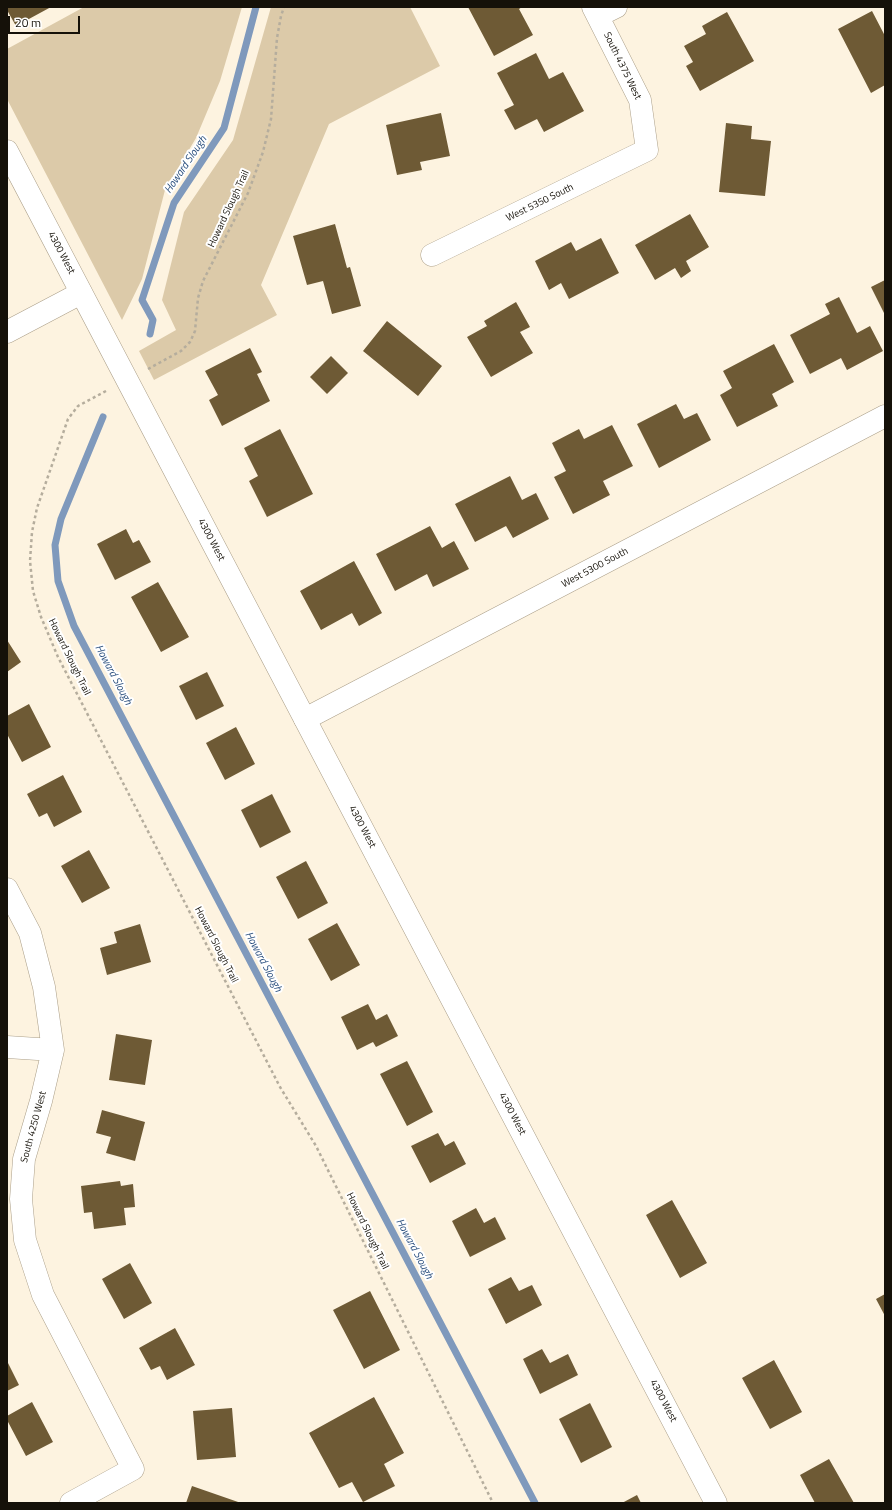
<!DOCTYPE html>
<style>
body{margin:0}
#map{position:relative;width:892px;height:1510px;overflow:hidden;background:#fdf3e0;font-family:"Titillium Web",sans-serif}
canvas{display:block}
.frame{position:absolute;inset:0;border:8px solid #151109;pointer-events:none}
.scale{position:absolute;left:8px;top:16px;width:72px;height:18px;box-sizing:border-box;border:2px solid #151109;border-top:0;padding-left:5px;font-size:12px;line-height:14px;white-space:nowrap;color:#151109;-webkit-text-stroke:3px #fff;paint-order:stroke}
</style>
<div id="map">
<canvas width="892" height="1510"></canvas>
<div class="frame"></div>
<div class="scale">20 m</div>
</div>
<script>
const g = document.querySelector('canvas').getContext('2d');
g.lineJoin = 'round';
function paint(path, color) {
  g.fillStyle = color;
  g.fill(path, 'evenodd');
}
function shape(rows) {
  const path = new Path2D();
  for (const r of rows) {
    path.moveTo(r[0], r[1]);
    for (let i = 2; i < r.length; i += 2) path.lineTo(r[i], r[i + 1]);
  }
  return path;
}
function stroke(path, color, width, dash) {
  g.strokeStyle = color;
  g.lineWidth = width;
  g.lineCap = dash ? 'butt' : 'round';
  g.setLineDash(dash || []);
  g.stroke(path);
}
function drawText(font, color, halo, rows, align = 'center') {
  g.font = font + ' "Titillium Web",sans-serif';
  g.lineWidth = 4;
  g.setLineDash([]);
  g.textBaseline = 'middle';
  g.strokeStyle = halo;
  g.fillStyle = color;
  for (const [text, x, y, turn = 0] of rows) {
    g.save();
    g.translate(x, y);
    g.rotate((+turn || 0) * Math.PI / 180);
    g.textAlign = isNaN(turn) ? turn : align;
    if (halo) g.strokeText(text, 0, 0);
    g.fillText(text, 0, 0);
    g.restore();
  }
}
const green = shape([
 [84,7,242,7,220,81,196,138,165,190,142,279,122,320,7,99,7,49],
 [271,7,410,7,440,66,329,124,261,285,277,315,154,380,139,351,176,330,162,300,184,212,233,140]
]);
const stream = shape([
 [150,334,153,320,142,300,174,203,224,128,256,7],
 [103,417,61,519,55,545,58,581,74,626,535,1503]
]);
const building = shape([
 [7,7,51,7,16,26,7,10],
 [468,7,522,7,519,9,533,35,494,56],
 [872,11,885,36,885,85,871,93,838,29],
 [727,12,754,61,700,91,686,66,693,62,684,46,706,34,702,26],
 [536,53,549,79,563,72,584,111,544,132,537,119,515,130,504,110,514,105,497,73],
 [441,113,450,156,420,162,422,170,397,175,386,125],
 [726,123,752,126,751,139,771,141,765,196,719,192],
 [690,214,709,247,686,261,691,271,681,278,675,268,655,280,635,245],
 [335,224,347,268,350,267,361,306,332,314,323,281,307,285,293,236],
 [601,238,619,273,569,299,561,283,549,290,535,261,571,242,576,251],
 [885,280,885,315,871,287],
 [839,297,857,333,870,326,883,351,847,370,841,358,810,374,790,335,830,314,825,304],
 [516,302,530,327,520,332,533,353,491,377,467,337,487,326,484,321],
 [387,321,442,366,418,396,363,351],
 [774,344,794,382,772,394,778,406,737,427,720,395,732,388,723,371],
 [250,348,262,372,257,374,270,401,222,426,209,400,218,395,205,371],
 [331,356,348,373,327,394,310,377],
 [676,404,684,419,697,413,711,440,659,468,637,424],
 [612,425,633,466,603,481,610,495,573,514,554,477,566,471,552,443,579,429,584,439],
 [280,429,313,494,267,517,249,481,258,476,244,448],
 [510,476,522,500,536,493,549,519,513,538,506,526,475,542,455,504],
 [430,526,442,548,454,541,469,569,433,587,427,574,395,591,376,554],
 [126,529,133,543,139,540,151,562,115,580,97,544],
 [354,561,382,613,359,626,352,613,321,630,300,591],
 [158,582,189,637,161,652,131,597],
 [7,640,21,662,7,672],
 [207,672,224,706,196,720,179,686],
 [29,704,51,747,22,762,7,734,7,716],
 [236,727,255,764,225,780,206,743],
 [63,775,82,812,54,827,47,813,39,817,27,794],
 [272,794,291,832,260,848,241,810],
 [89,850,110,888,82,903,61,866],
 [306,861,328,903,298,919,276,877],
 [337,923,360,965,331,981,308,939],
 [140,924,151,962,107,975,100,948,117,943,114,932],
 [368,1004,376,1020,387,1014,398,1036,376,1047,373,1042,357,1050,341,1017],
 [116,1034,152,1040,145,1085,109,1080],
 [407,1061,433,1112,407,1126,380,1074],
 [102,1110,145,1122,135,1161,106,1153,111,1137,96,1133],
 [438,1133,445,1146,454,1141,466,1164,430,1183,411,1146],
 [120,1181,121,1186,133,1184,135,1207,124,1208,126,1225,94,1229,92,1212,84,1213,81,1186],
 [672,1200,707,1263,680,1278,646,1215],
 [476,1208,484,1223,495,1217,506,1239,470,1257,452,1221],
 [130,1263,152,1303,124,1319,102,1279],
 [511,1277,519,1291,532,1285,542,1305,506,1324,488,1289],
 [370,1291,400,1350,364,1369,333,1310],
 [885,1294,885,1316,876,1299],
 [175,1328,195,1365,167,1380,160,1366,151,1370,139,1348],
 [542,1349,550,1363,568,1354,578,1375,540,1394,523,1359],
 [774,1360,802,1412,770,1429,742,1378],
 [7,1361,19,1385,7,1391],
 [374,1397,404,1453,384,1464,395,1486,363,1502,352,1482,339,1488,309,1433],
 [32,1402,53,1442,26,1456,7,1420,7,1416],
 [590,1403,612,1447,581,1463,559,1419],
 [232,1408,236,1457,197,1460,193,1411],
 [829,1459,854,1503,815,1503,800,1475],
 [192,1486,241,1503,186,1503],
 [637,1495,641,1503,622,1503]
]);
const path = shape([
 [148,369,181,351,190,342,195,331,198,298,203,281,248,193,263,152,271,119,277,38,281,16,284,7],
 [106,391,78,406,68,419,37,508,32,532,30,561,33,591,41,617,58,657,280,1087,316,1146,493,1503]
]);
const minor = shape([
 [598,16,616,7],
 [432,255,647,150,640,100,593,7],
 [7,332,81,293],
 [305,719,885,416],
 [7,889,30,933,44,987,53,1050,41,1101,24,1159,21,1199,25,1240,43,1295,133,1469,71,1503],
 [7,1047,53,1050]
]);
const tertiary = shape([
 [7,151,716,1503]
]);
const streetNames = [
 ["South 4375 West",622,66,64],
 ["West 5350 South",540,203,-26],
 ["Howard Slough Trail",229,209,-65],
 ["4300 West",61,253,62],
 ["4300 West",211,540,62],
 ["West 5300 South",595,568,-28],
 ["Howard Slough Trail",69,657,64],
 ["4300 West",362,827,62],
 ["Howard Slough Trail",216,945,63],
 ["4300 West",512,1114,62],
 ["South 4250 West",34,1127,-75],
 ["Howard Slough Trail",367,1231,64],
 ["4300 West",663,1401,62]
];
const waterNames = [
 ["Howard Slough",186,165,-56],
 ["Howard Slough",113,675,62],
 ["Howard Slough",263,962,62],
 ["Howard Slough",414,1249,62]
];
paint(green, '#dccaa9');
stroke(stream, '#7f99bc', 7);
paint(building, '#6e5a35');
stroke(minor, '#ab9f89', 23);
stroke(tertiary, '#ab9f89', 23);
stroke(path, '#b5ad9d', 2.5, [3, 3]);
stroke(minor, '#fff', 22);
stroke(tertiary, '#fff', 22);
drawText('10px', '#151109', '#fff', streetNames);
drawText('italic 11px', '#294e7d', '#fff', waterNames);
</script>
